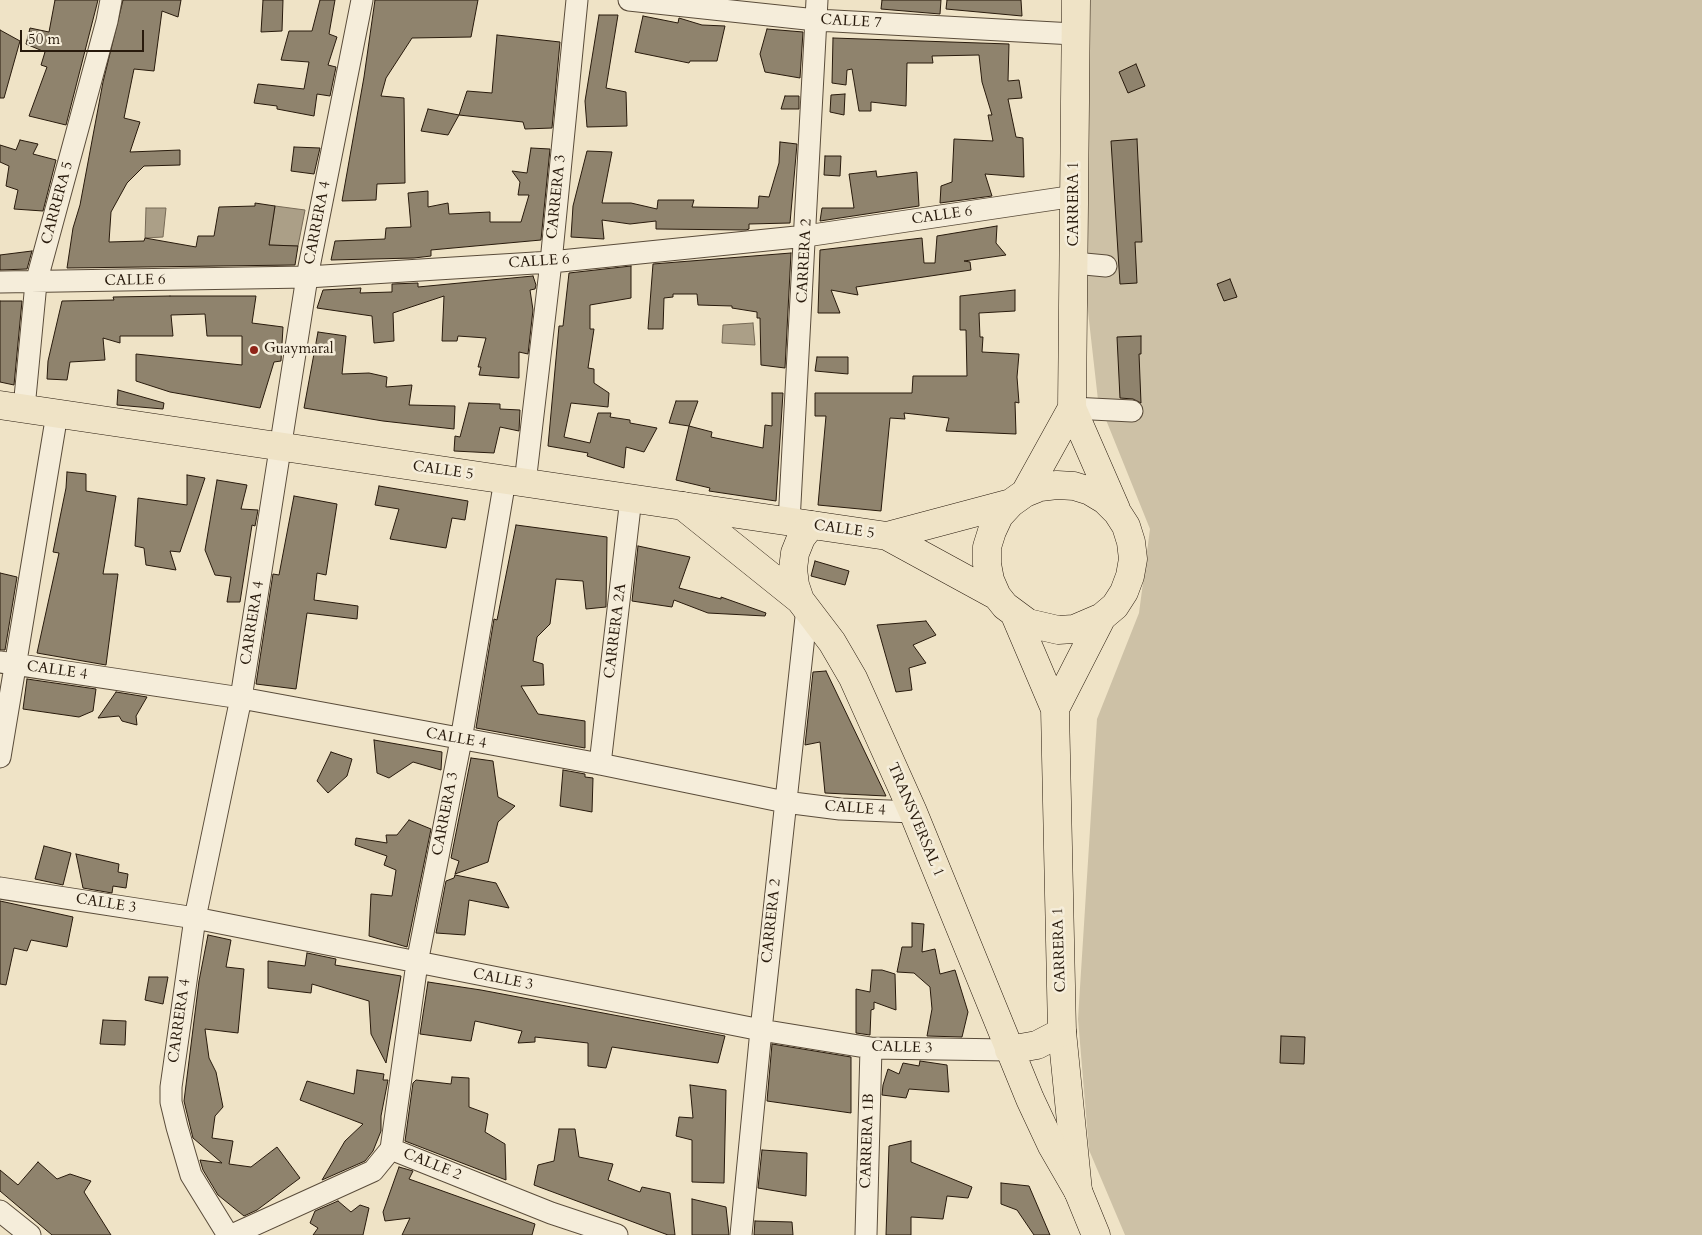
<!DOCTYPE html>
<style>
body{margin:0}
#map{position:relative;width:1702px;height:1235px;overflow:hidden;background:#efe3c6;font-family:Cardo,serif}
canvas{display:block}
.scale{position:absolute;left:20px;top:30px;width:124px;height:22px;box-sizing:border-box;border:2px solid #281a0c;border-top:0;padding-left:6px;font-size:15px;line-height:18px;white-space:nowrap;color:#281a0c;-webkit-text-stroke:4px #f5edda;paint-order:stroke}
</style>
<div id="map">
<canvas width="1702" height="1235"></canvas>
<div class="scale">50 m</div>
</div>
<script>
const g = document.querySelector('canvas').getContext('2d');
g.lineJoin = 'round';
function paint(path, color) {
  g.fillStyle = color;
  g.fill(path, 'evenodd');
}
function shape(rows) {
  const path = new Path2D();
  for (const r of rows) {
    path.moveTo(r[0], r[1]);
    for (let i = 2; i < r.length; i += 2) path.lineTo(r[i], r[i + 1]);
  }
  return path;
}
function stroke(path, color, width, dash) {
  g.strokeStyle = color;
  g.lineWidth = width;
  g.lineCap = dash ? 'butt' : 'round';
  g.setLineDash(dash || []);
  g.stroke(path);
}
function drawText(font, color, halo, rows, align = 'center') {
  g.font = font + ' Cardo,serif';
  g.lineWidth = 5;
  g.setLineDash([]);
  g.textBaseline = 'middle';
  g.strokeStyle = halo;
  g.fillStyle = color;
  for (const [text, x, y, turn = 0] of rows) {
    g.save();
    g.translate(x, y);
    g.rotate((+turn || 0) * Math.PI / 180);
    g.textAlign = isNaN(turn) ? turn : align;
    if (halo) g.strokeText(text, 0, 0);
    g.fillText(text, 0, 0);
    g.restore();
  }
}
const green = shape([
 [1076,0,1702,0,1702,1235,1125,1235,1089,1150,1078,1019,1097,719,1139,613,1150,529,1098,400,1075,197]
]);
const water = shape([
 [275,206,305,210,298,246,269,245,275,206],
 [146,208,166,208,163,237,145,238,146,208],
 [753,323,755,345,722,343,723,325,753,323]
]);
const building = shape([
 [55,0,98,0,66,125,29,116,47,67,41,65,45,52,26,44,30,28,49,32,55,0],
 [123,0,181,0,178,17,162,11,154,71,134,69,124,118,140,122,130,152,180,150,180,165,144,166,127,183,111,212,109,242,144,241,145,238,196,247,198,236,214,236,219,207,255,206,255,203,275,206,269,245,298,246,295,265,67,268,73,228,80,205,103,82,123,0],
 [263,0,283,0,282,31,261,32,263,0],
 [320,0,335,0,329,34,337,37,328,65,336,67,330,96,317,94,314,116,277,109,277,106,254,103,258,84,304,89,309,62,281,60,289,31,312,31,320,0],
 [375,0,478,0,471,37,412,38,386,78,381,96,404,98,405,183,377,184,376,200,342,201,364,77,375,0],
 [882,0,941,0,940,14,881,9,882,0],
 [947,0,1021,0,1022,16,946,9,947,0],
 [599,15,618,15,606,88,626,92,627,126,587,127,585,101,599,15],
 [643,16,678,23,679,18,702,25,725,26,717,61,690,61,689,63,635,52,643,16],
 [767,29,803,32,800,78,765,72,760,54,767,29],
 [0,30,20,41,4,98,0,98,0,30],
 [497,35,560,42,552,128,525,129,523,122,459,115,467,91,492,93,497,35],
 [833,38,1009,44,1008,81,1019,80,1022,98,1008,99,1016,137,1023,138,1024,177,985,174,992,196,940,203,941,186,952,182,954,139,993,141,988,115,992,115,982,82,979,55,932,56,933,63,907,63,906,106,871,102,871,111,859,111,852,69,847,70,846,85,832,83,833,38],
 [1136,64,1145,86,1128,93,1119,72,1136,64],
 [845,94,844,115,830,112,831,95,845,94],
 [785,96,799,96,799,109,781,109,785,96],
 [428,109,459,115,448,135,421,131,428,109],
 [1137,139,1142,242,1135,242,1137,283,1120,284,1111,141,1137,139],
 [20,140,38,144,33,154,56,160,43,211,14,209,18,190,6,186,9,166,0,162,0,145,16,150,20,140],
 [780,142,797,144,790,223,749,224,749,229,746,230,656,229,656,221,630,224,602,220,604,239,571,237,573,206,587,151,612,152,602,203,631,203,657,209,658,200,694,200,692,207,758,208,759,196,769,197,779,163,780,142],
 [294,147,320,148,314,174,291,171,294,147],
 [531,148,550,149,541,240,431,250,431,256,414,258,331,260,335,241,385,239,386,228,411,227,408,193,428,191,428,207,448,203,449,214,490,212,490,222,521,222,529,195,518,195,520,182,512,171,527,173,531,148],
 [825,156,841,156,840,176,824,175,825,156],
 [876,171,877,177,917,172,919,206,820,221,822,208,854,208,849,174,876,171],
 [997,226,996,243,1006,255,964,261,970,262,971,270,856,287,858,295,831,290,840,313,818,313,820,250,922,238,924,263,935,263,937,236,997,226],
 [32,251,27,269,0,270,0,255,32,251],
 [791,253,785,368,761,365,760,318,757,318,757,312,732,308,732,306,698,305,697,294,673,294,673,297,664,298,663,329,648,329,653,264,791,253],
 [631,266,631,298,590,305,590,329,594,329,588,368,594,369,594,383,609,393,608,407,571,403,564,437,590,443,598,413,611,413,610,417,630,420,630,423,657,428,644,452,626,447,624,468,587,456,588,453,548,446,559,326,563,326,569,273,631,266],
 [533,276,536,285,535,289,530,290,533,310,528,354,519,352,519,378,479,375,481,367,478,367,486,338,458,336,457,341,442,341,444,296,393,313,394,341,374,343,372,316,317,308,323,290,361,288,360,293,392,292,392,284,418,283,418,287,533,276],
 [1230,279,1237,297,1224,301,1217,284,1230,279],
 [1015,290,1015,311,979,313,980,337,983,337,982,352,1019,354,1017,377,1019,403,1015,402,1016,434,946,431,949,418,904,413,905,419,890,418,881,511,818,505,826,416,815,416,815,393,912,393,913,376,967,376,966,330,960,330,960,296,1015,290],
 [170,296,256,296,252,323,283,327,281,361,274,362,260,408,170,392,136,381,136,354,242,365,242,336,207,336,205,314,171,315,173,336,120,336,120,343,103,338,105,360,70,362,67,380,47,379,48,361,62,301,114,300,113,297,170,296],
 [0,301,22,301,14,385,0,382,0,301],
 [318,332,346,336,342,374,369,373,387,377,386,387,412,385,409,405,455,406,454,429,383,421,304,408,318,332],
 [1141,336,1141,354,1139,354,1141,403,1133,399,1120,398,1117,337,1141,336],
 [817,357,848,357,848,374,815,371,817,357],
 [118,390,164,403,163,409,117,405,118,390],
 [772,393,783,393,776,501,709,491,710,488,676,480,689,426,712,432,711,437,763,448,765,425,772,426,772,393],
 [676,401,698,401,689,426,669,423,676,401],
 [469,403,500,404,500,409,520,410,519,431,500,427,494,453,454,451,455,436,460,437,469,403],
 [67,472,86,474,86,491,116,496,103,574,118,574,106,665,37,653,59,553,53,552,66,488,67,472],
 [187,475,205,478,180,552,170,551,176,570,146,565,144,548,135,546,138,498,187,505,187,475],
 [217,480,247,485,241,509,258,510,255,526,252,525,240,602,227,602,231,577,215,575,205,550,217,480],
 [379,486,468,501,465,520,452,518,446,548,390,539,399,509,375,505,379,486],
 [294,496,337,504,326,575,317,573,314,600,358,606,357,619,307,613,296,689,256,684,273,574,279,575,294,496],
 [516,525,607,537,606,607,586,609,583,581,556,579,550,624,537,637,533,661,543,664,544,685,521,686,538,714,585,721,585,748,476,728,494,619,497,620,516,525],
 [638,546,690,557,679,588,721,599,721,597,766,613,765,616,708,613,674,600,672,607,632,601,638,546],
 [815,561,849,571,845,585,811,576,815,561],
 [0,573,17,577,5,650,0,650,0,573],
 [926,621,936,635,913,645,926,663,909,668,912,690,896,692,877,625,926,621],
 [826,671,886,796,825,793,820,742,805,745,813,672,826,671],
 [27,679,96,689,93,711,79,717,23,709,27,679],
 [116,692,147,697,136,716,137,725,122,721,119,716,98,718,116,692],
 [374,740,442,752,441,770,413,762,389,778,377,773,374,740],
 [331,752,352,759,347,776,328,793,317,781,331,752],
 [471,758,493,761,498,797,515,806,498,822,488,862,455,874,459,861,451,858,471,758],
 [563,770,585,774,585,777,593,778,592,812,560,806,563,770],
 [409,820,431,829,407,947,369,936,371,894,392,896,396,870,384,865,387,856,355,845,356,838,387,843,386,835,397,835,409,820],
 [44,846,71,853,63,885,35,879,44,846],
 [76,854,119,864,118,872,128,874,126,888,113,886,112,893,83,888,76,854],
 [455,875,496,883,509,908,469,900,465,935,436,933,446,881,454,878,455,875],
 [0,901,73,917,67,947,31,940,27,951,14,948,6,985,0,984,0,901],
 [912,923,924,924,922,952,935,949,940,974,955,970,968,1012,962,1037,927,1036,932,1009,930,987,914,973,897,972,902,947,912,947,912,923],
 [208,935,231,940,226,967,244,969,238,1033,205,1029,209,1058,216,1072,223,1107,215,1116,212,1138,233,1141,229,1164,251,1167,277,1147,300,1178,257,1210,244,1216,218,1195,203,1170,200,1160,222,1163,193,1138,184,1101,199,981,208,935],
 [307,953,336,959,335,965,401,976,386,1063,371,1034,369,1001,312,984,311,993,268,988,268,961,305,966,307,953],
 [872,970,882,970,895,974,896,1010,874,1002,874,1009,871,1010,870,1035,856,1033,856,989,870,992,872,970],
 [149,977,168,977,163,1004,145,1000,149,977],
 [428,982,481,990,725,1036,718,1063,612,1047,606,1068,588,1066,588,1043,535,1037,535,1042,518,1043,522,1031,475,1021,471,1041,420,1034,428,982],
 [103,1020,126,1021,125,1045,100,1044,103,1020],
 [1281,1036,1305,1037,1304,1064,1280,1063,1281,1036],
 [772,1044,851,1057,851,1113,767,1101,772,1044],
 [920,1061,947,1065,949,1092,909,1089,906,1098,882,1095,883,1085,888,1069,899,1074,903,1063,919,1066,920,1061],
 [357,1070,384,1074,383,1080,388,1080,381,1116,381,1131,373,1151,365,1161,322,1180,345,1141,363,1124,300,1100,307,1081,354,1094,357,1070],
 [452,1077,469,1078,469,1107,488,1114,485,1132,505,1144,506,1180,405,1141,413,1083,416,1080,451,1084,452,1077],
 [690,1085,726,1090,724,1183,692,1182,692,1140,676,1136,679,1117,693,1118,690,1085],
 [559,1129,575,1129,579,1157,613,1164,608,1180,640,1192,642,1187,670,1193,675,1235,668,1235,534,1185,538,1165,554,1161,559,1129],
 [911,1141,911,1162,972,1187,968,1198,947,1196,943,1219,911,1217,911,1235,886,1235,889,1146,911,1141],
 [762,1150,807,1153,806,1196,758,1188,762,1150],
 [38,1162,57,1179,70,1174,91,1181,84,1192,111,1235,52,1235,0,1191,0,1170,18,1185,38,1162],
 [399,1167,413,1171,409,1179,535,1224,532,1235,402,1235,410,1218,385,1221,383,1212,399,1167],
 [1001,1183,1029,1186,1050,1235,1034,1235,1017,1210,1001,1204,1001,1183],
 [692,1199,726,1207,729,1235,692,1235,692,1199],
 [338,1201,351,1212,360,1205,369,1208,363,1235,313,1235,318,1228,310,1223,315,1211,338,1201],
 [755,1221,792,1222,793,1235,754,1235,755,1221]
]);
const minor = shape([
 [629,0,816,20,1074,34],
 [1074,263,1106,266],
 [0,282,307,277,551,262,806,236,1075,196],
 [24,408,36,283,107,21,111,0],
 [1072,408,1132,411],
 [525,483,551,262,577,0],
 [789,522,817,0],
 [0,662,241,698,600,764,785,802,840,809,913,812],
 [0,757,57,414],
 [600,764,631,498],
 [0,888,195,918,761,1030,871,1048,1009,1050],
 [391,1149,417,963,461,740,505,480],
 [391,1149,551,1213,617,1235],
 [0,1211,30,1235],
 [228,1235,191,1175,177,1127,171,1102,171,1087,195,918,241,698,307,277,362,0],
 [232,1235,373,1171,391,1149],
 [741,1235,761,1030,807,608],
 [866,1235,871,1048]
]);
const major = shape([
 [1076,0,1072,408,1116,509],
 [1025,493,1072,408],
 [683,506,887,536,997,596,1005,606,1028,623,1058,630,1074,629,1102,617,1115,606,1124,592,1130,576,1133,559,1131,542,1126,526,1117,512,1105,500,1090,491,1074,486,1057,485,1040,487,1025,493,1011,503,999,516,992,531,987,547,987,564,990,580,997,596],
 [887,536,1011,503],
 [1015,615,1055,709,1062,1032,1078,1191],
 [1055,709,1102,617]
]);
const highway = shape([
 [0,405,683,506,800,600,832,642,853,678,913,812,1030,1099,1052,1146,1078,1191,1096,1235],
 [800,600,795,585,793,569,795,553,801,538,811,525],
 [1009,1050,1037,1045,1062,1032]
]);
const markers = [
 [254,350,5,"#8f2418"]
];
const streetNames = [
 ["CALLE 7",851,22,3],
 ["CARRERA 3",557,197,-84],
 ["CARRERA 5",58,203,-75],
 ["CARRERA 1",1075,204,-90],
 ["CALLE 6",942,216,-8],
 ["CARRERA 4",318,223,-79],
 ["CARRERA 2",805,261,-87],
 ["CALLE 6",539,262,-4],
 ["CALLE 6",135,281,-1],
 ["CALLE 5",443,471,8],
 ["CALLE 5",844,530,8],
 ["CARRERA 4",253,623,-81],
 ["CARRERA 2A",616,631,-83],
 ["CALLE 4",57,671,8],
 ["CALLE 4",456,739,10],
 ["CALLE 4",855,809,4],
 ["CARRERA 3",446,814,-79],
 ["TRANSVERSAL 1",915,820,67],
 ["CALLE 3",106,904,9],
 ["CARRERA 2",772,921,-84],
 ["CARRERA 1",1060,950,-92],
 ["CALLE 3",503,980,11],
 ["CARRERA 4",180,1021,-82],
 ["CALLE 3",902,1048,2],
 ["CARRERA 1B",868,1141,-88],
 ["CALLE 2",432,1165,22]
];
const poiNames = [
 ["Guaymaral",264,350]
];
paint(green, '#cdc1a6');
paint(water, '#ab9f87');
stroke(water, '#776a56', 1);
paint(building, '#8f836d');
stroke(building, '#281a0c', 1);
stroke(minor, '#5a4c3a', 23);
stroke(major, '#281a0c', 29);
stroke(highway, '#281a0c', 29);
stroke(minor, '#f5edda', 21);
stroke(major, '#efe3c6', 28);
stroke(highway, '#efe3c6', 28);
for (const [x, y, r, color] of markers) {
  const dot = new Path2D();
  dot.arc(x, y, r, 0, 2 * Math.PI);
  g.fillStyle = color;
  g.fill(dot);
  stroke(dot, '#f5edda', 2);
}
drawText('15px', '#281a0c', '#f5edda', streetNames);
drawText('15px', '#281a0c', '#f5edda', poiNames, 'left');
</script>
